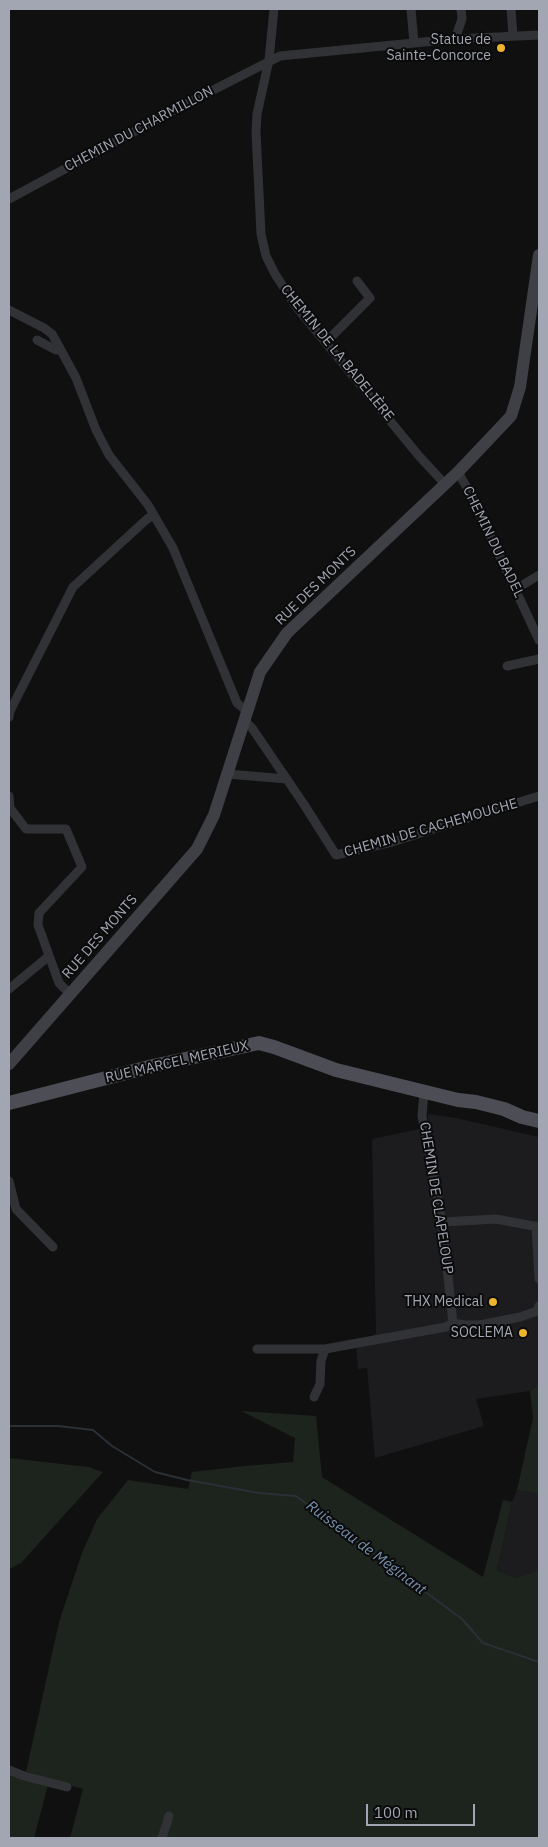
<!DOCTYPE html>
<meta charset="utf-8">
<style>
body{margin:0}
#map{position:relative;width:548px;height:1847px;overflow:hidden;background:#101011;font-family:"IBM Plex Sans",sans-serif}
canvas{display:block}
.frame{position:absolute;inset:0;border:10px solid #a1a6b2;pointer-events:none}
.scale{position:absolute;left:366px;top:1804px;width:109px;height:22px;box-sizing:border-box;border:2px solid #a1a6b2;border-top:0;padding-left:6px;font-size:15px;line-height:18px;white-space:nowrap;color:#a1a6b2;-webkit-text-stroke:4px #0b0b0c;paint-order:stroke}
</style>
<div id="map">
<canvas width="548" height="1847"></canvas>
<div class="frame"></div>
<div class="scale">100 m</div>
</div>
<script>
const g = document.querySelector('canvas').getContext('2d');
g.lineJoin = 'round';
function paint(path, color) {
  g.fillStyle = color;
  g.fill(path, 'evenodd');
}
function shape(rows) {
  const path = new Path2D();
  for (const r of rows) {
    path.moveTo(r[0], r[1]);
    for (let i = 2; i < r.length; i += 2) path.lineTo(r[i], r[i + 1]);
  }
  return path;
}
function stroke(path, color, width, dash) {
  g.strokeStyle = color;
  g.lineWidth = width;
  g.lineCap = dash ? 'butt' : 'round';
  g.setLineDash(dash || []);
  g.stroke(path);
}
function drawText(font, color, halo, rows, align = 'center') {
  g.font = font + ' "IBM Plex Sans",sans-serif';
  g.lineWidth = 4;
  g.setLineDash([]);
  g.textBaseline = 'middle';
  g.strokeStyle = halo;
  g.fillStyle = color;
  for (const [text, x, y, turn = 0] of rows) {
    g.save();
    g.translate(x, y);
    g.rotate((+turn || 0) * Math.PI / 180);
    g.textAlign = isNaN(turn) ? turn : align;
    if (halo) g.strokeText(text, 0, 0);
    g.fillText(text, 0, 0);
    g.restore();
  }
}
const built = shape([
 [428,1114,456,1118,539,1137,539,1383,530,1391,476,1399,484,1426,375,1458,367,1368,358,1369,356,1342,371,1339,376,1333,372,1139,429,1127],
 [517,1490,539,1494,539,1570,515,1578,497,1570,512,1502]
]);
const green = shape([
 [539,1383,539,1494,517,1490,533,1418,530,1391],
 [241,1411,316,1416,322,1477,483,1577,503,1500,512,1502,497,1570,515,1578,539,1570,539,1838,70,1838,83,1789,26,1772,59,1622,82,1553,97,1519,128,1480,188,1489,192,1472,244,1466,293,1462,295,1438],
 [9,1458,88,1467,103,1472,21,1563,9,1569],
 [9,1773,48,1785,34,1838,9,1838]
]);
const stream = shape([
 [9,1426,58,1426,93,1430,112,1446,155,1472,187,1480,259,1493,296,1496,462,1619,483,1643,539,1662]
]);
const street = shape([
 [274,9,269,60,257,114,256,132,261,234,266,256,275,274,298,309,419,456,444,483],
 [411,9,414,43],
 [511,9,513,36],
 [455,39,462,19,461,9],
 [9,199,178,108,280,56,455,39,539,35],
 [9,310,44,328,52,334,56,341,76,378,96,430,109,455,148,505,173,548,237,703,247,711],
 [37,340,56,350,60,348],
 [326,342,370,298,357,281],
 [458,472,471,495,539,640],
 [516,589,539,575],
 [507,666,539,659],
 [9,717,10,711,73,587,147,519,154,515],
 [244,720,252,728,303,803,336,855,392,842,539,796],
 [227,774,287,779],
 [9,796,10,808,26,829,66,829,82,867,39,913,38,925,59,983,70,994],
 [9,989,49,956],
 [424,1092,422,1116,442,1222,453,1323],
 [9,1181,16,1209,53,1247],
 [442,1222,496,1219,539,1227],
 [536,1226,539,1279],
 [453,1323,465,1325,480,1325,520,1317,537,1311,539,1306],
 [257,1349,325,1349,446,1327,453,1323],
 [314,1397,320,1384,321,1361,325,1349],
 [9,1770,24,1776,67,1787],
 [162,1838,169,1816]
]);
const secondary = shape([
 [9,1064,197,849,214,815,260,672,287,633,458,472,511,416,520,387,539,255]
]);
const primary = shape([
 [9,1103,153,1066,259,1043,274,1047,336,1070,458,1100,476,1102,504,1109,522,1117,539,1121]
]);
const markers = [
 [501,48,5,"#edb42c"],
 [493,1302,5,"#edb42c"],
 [523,1333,5,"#edb42c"]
];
const poiNames = [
 ["Statue de",491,40],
 ["Sainte-Concorce",491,56],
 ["THX Medical",483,1302],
 ["SOCLEMA",513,1333]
];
const streetNames = [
 ["CHEMIN DU CHARMILLON",139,129,-28],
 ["CHEMIN DE LA BADELIÈRE",337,353,51],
 ["CHEMIN DU BADEL",493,542,64],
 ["RUE DES MONTS",316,586,-44],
 ["CHEMIN DE CACHEMOUCHE",431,828,-16],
 ["RUE DES MONTS",100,937,-49],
 ["RUE MARCEL MERIEUX",177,1062,-13],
 ["CHEMIN DE CLAPELOUP",436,1198,81]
];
const waterNames = [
 ["Ruisseau de Méginant",366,1548,37]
];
paint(built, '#1c1c1e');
paint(green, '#1c241d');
stroke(stream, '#293036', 2);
stroke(street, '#313236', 9);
stroke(secondary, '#3f4046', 12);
stroke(primary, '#4d4e55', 14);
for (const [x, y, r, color] of markers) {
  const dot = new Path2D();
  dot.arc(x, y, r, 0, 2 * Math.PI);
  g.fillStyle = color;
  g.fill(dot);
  stroke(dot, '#0b0b0c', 2);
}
drawText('14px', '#a1a6b2', '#0b0b0c', poiNames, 'right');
drawText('14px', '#a1a6b2', '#0b0b0c', streetNames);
drawText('italic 15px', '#7892ad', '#0b0b0c', waterNames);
</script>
